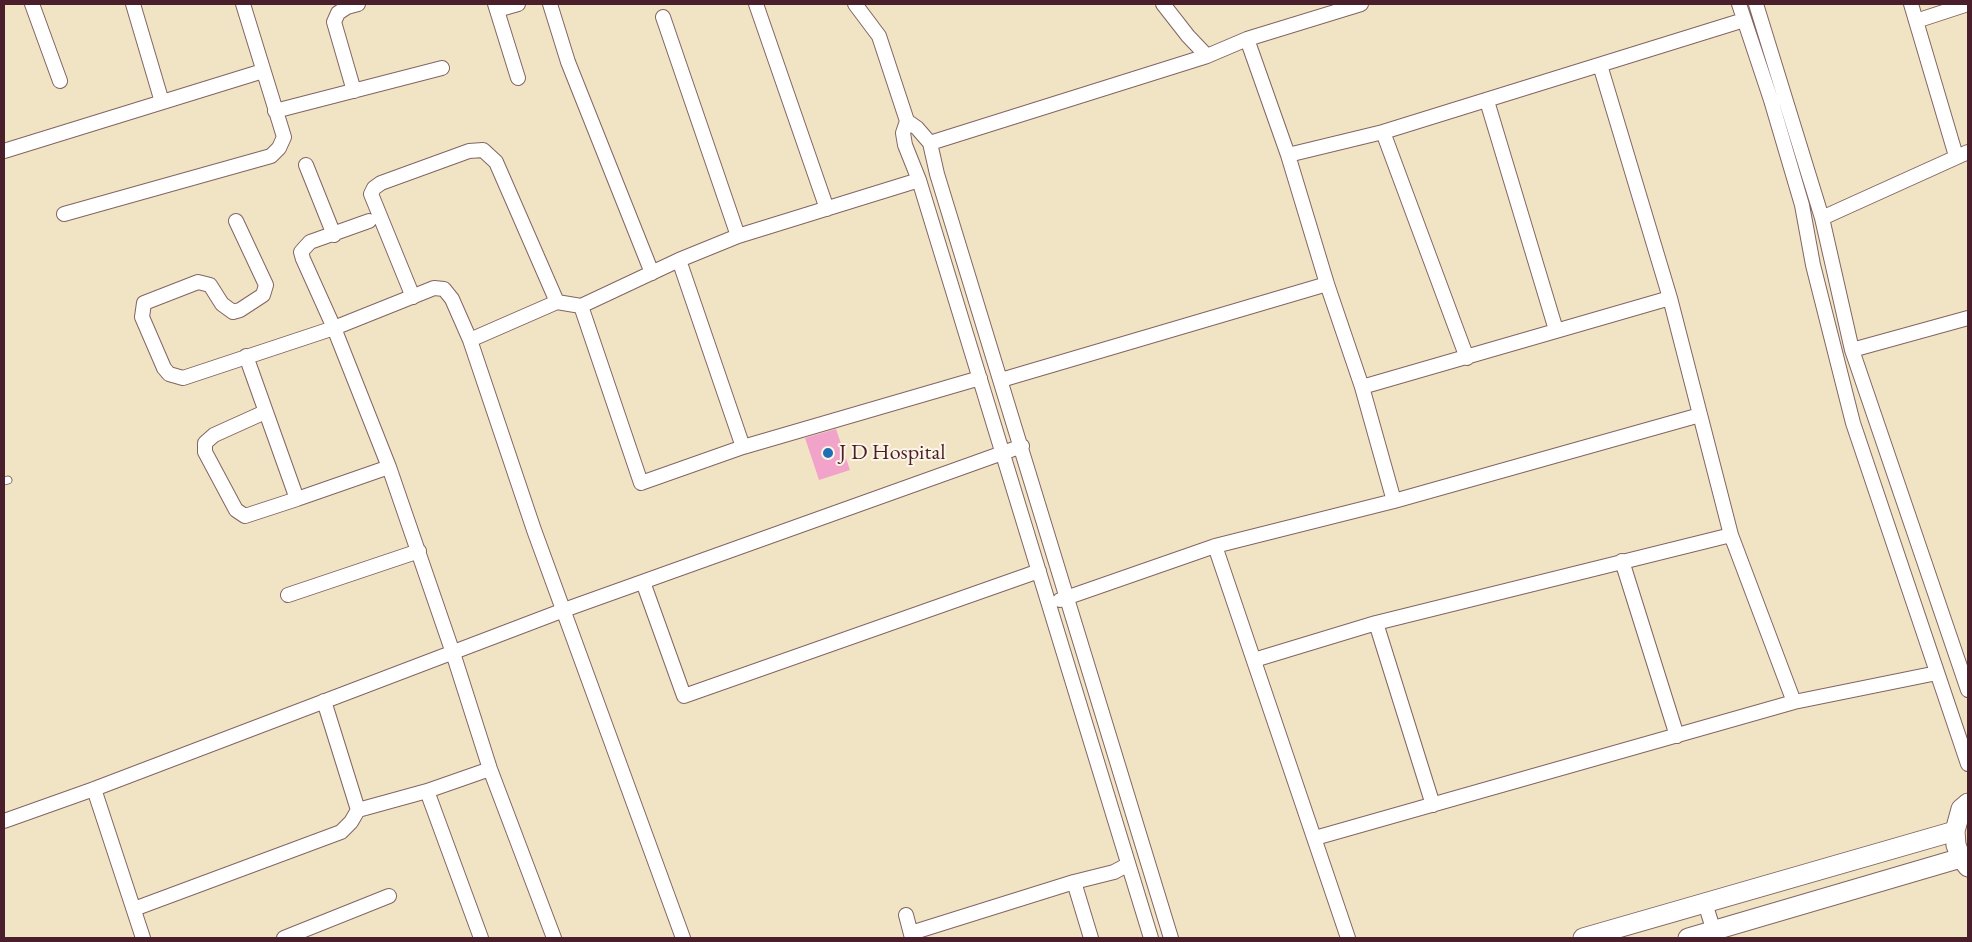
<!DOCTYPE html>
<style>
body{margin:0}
#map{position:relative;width:1972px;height:942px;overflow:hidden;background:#f0e4c5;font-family:"EB Garamond",serif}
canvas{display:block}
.frame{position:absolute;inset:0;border:5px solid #4a1f2b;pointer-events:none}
</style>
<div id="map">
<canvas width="1972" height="942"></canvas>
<div class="frame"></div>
</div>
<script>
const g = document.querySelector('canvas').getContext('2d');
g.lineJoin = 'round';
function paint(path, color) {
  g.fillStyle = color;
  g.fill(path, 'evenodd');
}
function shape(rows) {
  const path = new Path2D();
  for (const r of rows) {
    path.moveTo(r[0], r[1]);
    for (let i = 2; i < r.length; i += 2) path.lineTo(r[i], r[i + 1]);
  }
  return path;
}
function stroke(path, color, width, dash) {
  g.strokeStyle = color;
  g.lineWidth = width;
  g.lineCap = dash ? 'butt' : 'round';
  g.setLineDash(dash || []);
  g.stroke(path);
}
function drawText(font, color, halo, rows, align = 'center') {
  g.font = font + ' "EB Garamond",serif';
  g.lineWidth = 4;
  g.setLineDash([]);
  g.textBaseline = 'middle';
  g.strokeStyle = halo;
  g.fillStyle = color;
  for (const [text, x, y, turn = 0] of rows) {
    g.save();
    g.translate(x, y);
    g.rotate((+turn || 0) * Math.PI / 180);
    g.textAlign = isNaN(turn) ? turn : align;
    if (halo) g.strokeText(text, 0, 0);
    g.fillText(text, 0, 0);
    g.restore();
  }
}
const building = shape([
 [836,429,850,470,819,480,805,438]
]);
const lane = shape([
 [4,481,8,480]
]);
const street = shape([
 [32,4,60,81],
 [133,4,162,102],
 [495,4,518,78],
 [550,4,568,62,652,273],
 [756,4,827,209],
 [855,4,879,36,907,121,903,133,905,145,919,180,1151,938],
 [1163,4,1188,36,1207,56],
 [1739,4,1771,100,1802,205,1813,265,1853,423,1968,764],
 [1756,4,1822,218,1852,350,1968,690],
 [1911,4,1956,156],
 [497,10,518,4],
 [663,17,738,236],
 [1916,21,1968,4],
 [1247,39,1288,155,1327,284,1362,387,1394,501],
 [1600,65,1670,298,1731,535,1794,702],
 [354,91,334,22,338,13,347,7,358,4],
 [1487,101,1556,330],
 [275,111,442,68],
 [907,121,917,128,930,143,937,174,1171,938],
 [1383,132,1467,358],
 [930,143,1207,56,1247,39,1361,4],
 [4,151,263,71],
 [1288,155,1383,132,1744,20],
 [306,165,334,235],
 [64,214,271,156,279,148,284,137,243,4],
 [1822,218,1968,152],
 [236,221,266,285,263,295,240,310,233,312,222,304,210,285,198,282,144,303,142,317,164,368,169,374,183,378,334,328,434,288,444,289,452,299,470,340,534,530,683,938],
 [369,221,310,242,301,252,303,259,334,328,389,467,453,653,490,769,554,938],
 [679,260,743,447],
 [413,297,371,194,374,188,381,183,469,151,483,150,496,162,557,302],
 [581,306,641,483,743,447,980,378],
 [470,340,557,302,581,306,679,260,738,236,919,180],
 [1852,350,1968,318],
 [246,356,297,499,389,467],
 [1001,380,1327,284],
 [1362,387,1670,298],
 [265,412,214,435,205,443,205,452,236,510,245,516,297,499],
 [1215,546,1348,938],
 [1622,561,1677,736],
 [643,582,684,696,1039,571],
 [288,595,419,551],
 [1060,600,1215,546,1394,501,1700,415],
 [1376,623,1433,805],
 [1254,660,1376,623,1731,535],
 [94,789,143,938],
 [427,791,481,938],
 [358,810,427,791,490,769],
 [4,821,94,789,564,610,1022,446],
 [1315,838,1794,702,1937,673],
 [1074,882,1091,938],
 [1705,903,1716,938],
 [134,909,341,832,351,822,358,810,324,701],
 [906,915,912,938],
 [911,933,1074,882,1114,872,1127,865],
 [284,938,389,896]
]);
const secondary = shape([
 [1968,803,1961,809,1955,831,1956,845,1961,858,1968,867],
 [1583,938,1955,831],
 [1688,938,1961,858]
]);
const markers = [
 [828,453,6,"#1f6fb2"]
];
const poiNames = [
 ["J D Hospital",839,453]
];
paint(building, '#f2a3ca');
stroke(lane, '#846461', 9);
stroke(street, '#846461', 16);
stroke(secondary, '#846461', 21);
stroke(lane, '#fff', 7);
stroke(street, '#fff', 14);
stroke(secondary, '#fff', 19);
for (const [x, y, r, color] of markers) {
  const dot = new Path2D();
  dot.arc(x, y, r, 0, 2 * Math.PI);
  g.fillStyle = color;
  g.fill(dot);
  stroke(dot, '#fcf5e5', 2);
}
drawText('22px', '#4a1f2b', '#fcf5e5', poiNames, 'left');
</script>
